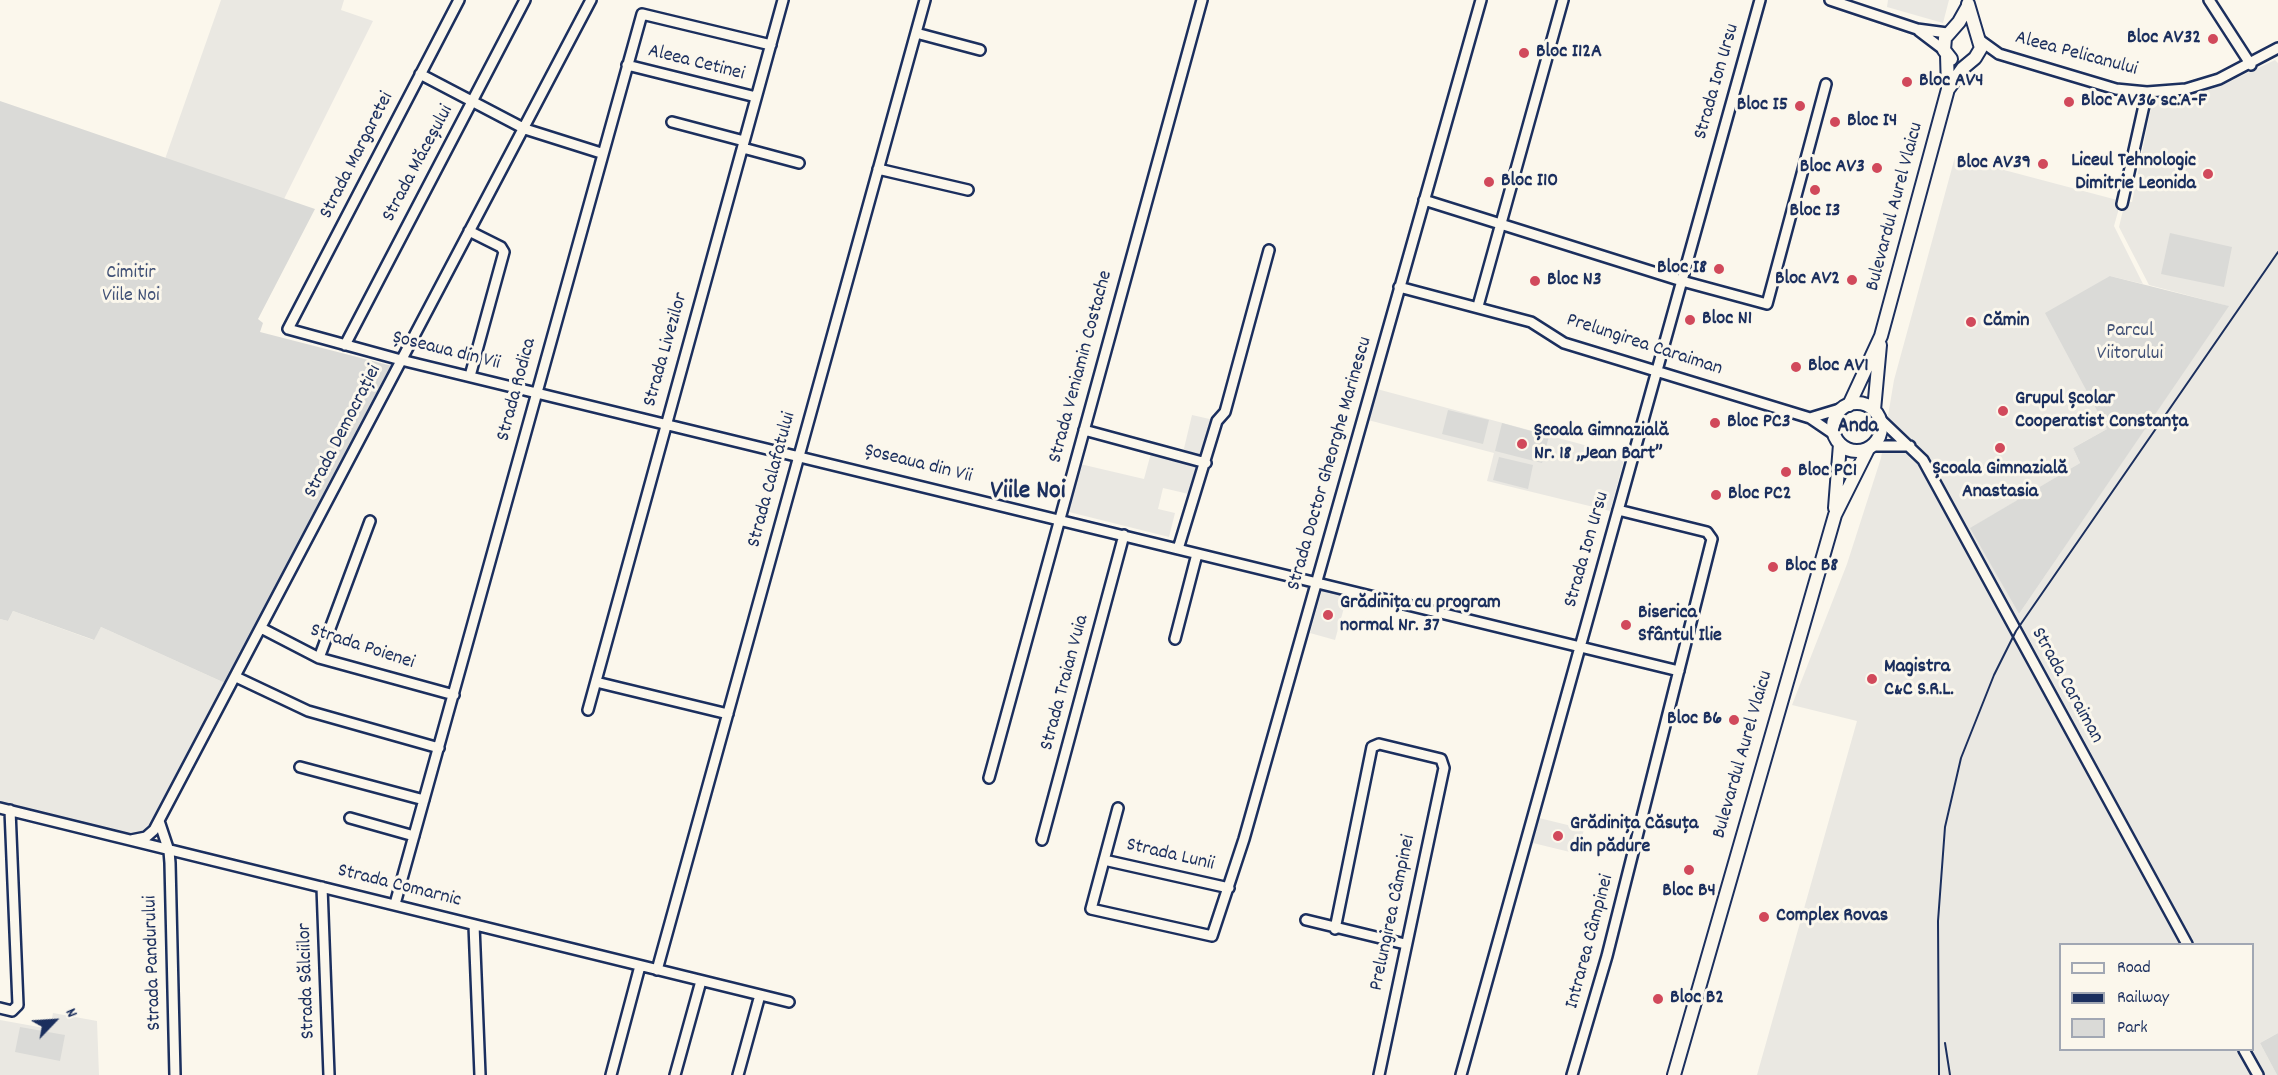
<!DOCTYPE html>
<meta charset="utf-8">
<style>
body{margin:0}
#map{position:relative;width:2278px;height:1075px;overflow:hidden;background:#fbf7ec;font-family:Dekko,sans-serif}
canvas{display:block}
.legend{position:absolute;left:2059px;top:943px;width:195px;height:108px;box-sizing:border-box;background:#fbf7ec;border:2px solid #a1a7b3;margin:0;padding:8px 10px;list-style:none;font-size:18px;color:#1b2f5e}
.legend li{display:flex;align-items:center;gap:12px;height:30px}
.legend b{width:30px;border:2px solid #a1a7b3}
.north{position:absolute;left:24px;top:991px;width:60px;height:60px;-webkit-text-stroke:4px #fbf7ec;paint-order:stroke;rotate:65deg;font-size:16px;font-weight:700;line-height:24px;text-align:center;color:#1b2f5e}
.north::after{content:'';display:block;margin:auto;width:21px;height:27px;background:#1b2f5e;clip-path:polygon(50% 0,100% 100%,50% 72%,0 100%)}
</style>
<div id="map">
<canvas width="2278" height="1075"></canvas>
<ul class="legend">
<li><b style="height:8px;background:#fbf7ec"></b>Road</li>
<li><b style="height:8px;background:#1b2f5e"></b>Railway</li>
<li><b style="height:16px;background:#dadad7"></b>Park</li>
</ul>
<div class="north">N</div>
</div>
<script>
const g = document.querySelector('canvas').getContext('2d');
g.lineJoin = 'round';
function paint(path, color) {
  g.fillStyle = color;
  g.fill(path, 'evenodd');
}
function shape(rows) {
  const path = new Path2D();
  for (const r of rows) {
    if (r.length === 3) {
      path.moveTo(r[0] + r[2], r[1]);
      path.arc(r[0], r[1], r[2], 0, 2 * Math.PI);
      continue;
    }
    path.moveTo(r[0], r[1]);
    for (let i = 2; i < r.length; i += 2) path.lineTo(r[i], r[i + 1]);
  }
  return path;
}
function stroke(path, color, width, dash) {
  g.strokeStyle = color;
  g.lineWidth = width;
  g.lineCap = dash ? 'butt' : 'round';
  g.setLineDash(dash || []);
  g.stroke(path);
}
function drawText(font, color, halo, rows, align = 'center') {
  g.font = font + ' Dekko,sans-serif';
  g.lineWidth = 6;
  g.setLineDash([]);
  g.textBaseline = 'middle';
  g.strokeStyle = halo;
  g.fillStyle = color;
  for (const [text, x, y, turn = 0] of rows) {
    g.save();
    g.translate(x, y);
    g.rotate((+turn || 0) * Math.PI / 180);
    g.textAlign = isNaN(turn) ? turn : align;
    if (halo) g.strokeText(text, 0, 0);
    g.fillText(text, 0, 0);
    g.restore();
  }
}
const built = shape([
 [221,0,344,0,341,10,373,21,284,199,165,159],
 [1888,0,1949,0,1943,23,1887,7],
 [2275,60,2278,63,2278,1033,2260,1043,2277,1075,1757,1075,1857,721,1792,705,1847,564,1881,458,1894,380,1955,157,2121,201,2114,226,2143,284,2110,276,2107,429,2073,448,2080,463,1971,528,2019,614,2228,306,2149,285,2119,227,2125,202,2132,202,2153,98,2197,93,2220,86],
 [2060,944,2252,944,2252,1050,2060,1050],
 [1377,389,1625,456,1610,511,1487,481,1494,453,1368,420],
 [1192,415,1214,420,1193,495,1163,488,1158,509,1175,513,1169,537,1069,512,1080,464,1144,479,1151,453,1181,461],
 [1322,590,1347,597,1335,640,1310,633],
 [13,611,93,640,101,627,225,683,149,828,136,835,0,802,0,619,8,621],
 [1539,818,1584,829,1578,854,1533,843],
 [53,1013,97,1021,99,1075,0,1075,0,1020,50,1029]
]);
const green = shape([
 [0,101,315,209,258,319,263,323,260,332,392,366,276,592,225,683,101,627,94,640,13,611,8,621,0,619],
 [2170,233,2232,247,2224,287,2161,274],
 [2110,276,2229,306,2019,614,1970,528,2080,463,2073,448,2107,429,2045,313],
 [1448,410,1489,420,1483,444,1442,434],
 [1502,423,1549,436,1542,463,1495,451],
 [1499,457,1533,465,1528,489,1493,480],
 [20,1027,65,1035,60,1061,15,1052],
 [2278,1033,2278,1075,2277,1075,2260,1043]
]);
const minor = shape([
 [459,0,288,329,401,360,1679,671],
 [1830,0,1917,29,1947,33],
 [2209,0,2251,65],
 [1919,31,1944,50],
 [916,33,980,50],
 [1981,41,1999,54,2116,89,2147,92,2186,89,2219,79,2278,48],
 [627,65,756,97],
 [420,74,525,129,601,153],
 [672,122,744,141],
 [743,148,799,163],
 [878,169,968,190],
 [1424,200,1682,281,1767,304,1826,84],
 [2122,204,2147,92],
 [469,231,501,247,504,252,470,376],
 [1399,287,1531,322,1564,343,1810,418,1835,435],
 [1478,306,1563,0],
 [345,345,525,0],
 [1810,418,1843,408],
 [1880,419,1923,460,2187,944],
 [1084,430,1206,463],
 [1873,446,1910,446],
 [1178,549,1217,421,1225,412,1269,250],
 [261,628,319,658,454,695],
 [1175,639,1197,554],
 [319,658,370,521],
 [236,677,308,711,439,748],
 [596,682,728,714],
 [588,710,783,0],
 [300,767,424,800],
 [989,778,1202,0],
 [0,808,789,1002],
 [1118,808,1091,909,1212,936,1244,839,1481,0],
 [350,818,414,836],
 [159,821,169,851,170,863,175,1075],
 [131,840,146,837,154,830,591,0],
 [1042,840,1124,535],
 [1104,860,1229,888],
 [322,887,329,1075],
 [395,904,642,14,771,45],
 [1306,920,1405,944],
 [474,925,480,1075],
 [1335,929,1372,747,1379,744,1441,759,1444,768,1379,1075],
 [657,970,925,0],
 [0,1008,12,1011,18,1005,10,810],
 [2244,1050,2258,1075],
 [611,1075,640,966],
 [675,1075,701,981],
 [738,1075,760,995],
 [1461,1075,1760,0],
 [1572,1075,1607,956,1712,539,1707,532,1618,510]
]);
const major = shape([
 [1951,59,1944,50,1945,38,1959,22,1968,6],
 [1949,88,1963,68,1975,58,1981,48,1968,4],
 [1857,427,24],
 [1849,405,1881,336,1948,89,1947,55],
 [1874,410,1880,345],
 [1835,508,1840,444],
 [1674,1075,1835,515,1868,449]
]);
const rail = shape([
 [1945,1043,1950,1075],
 [1939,1075,1938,921,1945,827,1961,758,1994,675,2016,631,2278,252]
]);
const markers = [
 [2213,39,6,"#d1495b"],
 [1524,53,6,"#d1495b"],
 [1907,82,6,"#d1495b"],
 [2069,102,6,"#d1495b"],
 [1800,106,6,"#d1495b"],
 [1835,122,6,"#d1495b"],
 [2043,164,6,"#d1495b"],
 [1877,168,6,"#d1495b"],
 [2208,174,6,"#d1495b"],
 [1489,182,6,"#d1495b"],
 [1815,190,6,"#d1495b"],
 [1719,269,6,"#d1495b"],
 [1852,280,6,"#d1495b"],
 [1535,281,6,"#d1495b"],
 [1690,320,6,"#d1495b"],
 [1971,322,6,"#d1495b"],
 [1796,367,6,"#d1495b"],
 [2003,411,6,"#d1495b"],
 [1715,423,6,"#d1495b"],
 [1522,444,6,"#d1495b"],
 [2000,448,6,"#d1495b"],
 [1786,472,6,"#d1495b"],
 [1716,495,6,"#d1495b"],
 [1773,567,6,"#d1495b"],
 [1328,615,6,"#d1495b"],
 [1626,625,6,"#d1495b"],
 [1872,679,6,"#d1495b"],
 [1734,720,6,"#d1495b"],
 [1558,836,6,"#d1495b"],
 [1689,870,6,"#d1495b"],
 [1764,917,6,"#d1495b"],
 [1658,999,6,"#d1495b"]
];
const poiNames = [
 ["Bloc AV32",2201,39,"right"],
 ["Bloc I12A",1536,53],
 ["Bloc AV4",1919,82],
 ["Bloc AV36 sc.A-F",2081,102],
 ["Bloc I5",1788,106,"right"],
 ["Bloc I4",1847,122],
 ["Liceul Tehnologic",2196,162,"right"],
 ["Dimitrie Leonida",2196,185,"right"],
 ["Bloc AV39",2031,164,"right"],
 ["Bloc AV3",1865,168,"right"],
 ["Bloc I10",1501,182],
 ["Bloc I3",1815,212,"center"],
 ["Bloc I8",1707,269,"right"],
 ["Bloc AV2",1840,280,"right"],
 ["Bloc N3",1547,281],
 ["Bloc N1",1702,320],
 ["Cămin",1983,322],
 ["Bloc AV1",1808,367],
 ["Grupul Școlar",2015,400],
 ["Cooperatist Constanța",2015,423],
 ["Bloc PC3",1727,423],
 ["Școala Gimnazială",1534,432],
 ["Nr. 18 „Jean Bart”",1534,455],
 ["Școala Gimnazială",2000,470,"center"],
 ["Anastasia",2000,493,"center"],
 ["Bloc PC1",1798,472],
 ["Bloc PC2",1728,495],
 ["Bloc B8",1785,567],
 ["Grădinița cu program",1340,604],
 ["normal Nr. 37",1340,627],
 ["Biserica",1638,614],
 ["Sfântul Ilie",1638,637],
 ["Magistra",1884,668],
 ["C&C S.R.L.",1884,691],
 ["Bloc B6",1722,720,"right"],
 ["Grădinița Căsuța",1570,825],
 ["din pădure",1570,848],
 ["Bloc B4",1689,892,"center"],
 ["Complex Rovas",1776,917],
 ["Bloc B2",1670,999]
];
const streetNames = [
 ["Aleea Pelicanului",2076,55,15],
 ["Aleea Cetinei",696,64,14],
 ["Strada Ion Ursu",1718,82,-74],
 ["Strada Margaretei",358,156,-63],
 ["Strada Măceșului",419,164,-62],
 ["Bulevardul Aurel Vlaicu",1896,207,-75],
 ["Prelungirea Caraiman",1644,346,18],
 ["Strada Livezilor",667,350,-74],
 ["Șoseaua din Vii",446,352,14],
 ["Strada Veniamin Costache",1082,367,-75],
 ["Strada Rodica",518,390,-75],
 ["Strada Democrației",344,432,-63],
 ["Strada Doctor Gheorghe Marinescu",1331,464,-74],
 ["Șoseaua din Vii",918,465,14],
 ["Strada Calafatului",773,480,-75],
 ["Strada Ion Ursu",1588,550,-74],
 ["Strada Poienei",362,648,18],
 ["Strada Traian Vuia",1066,683,-75],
 ["Strada Caraiman",2066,686,61],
 ["Bulevardul Aurel Vlaicu",1744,755,-74],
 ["Strada Lunii",1170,856,13],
 ["Strada Comarnic",399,887,14],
 ["Prelungirea Câmpinei",1394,913,-78],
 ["Intrarea Câmpinei",1591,942,-75],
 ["Strada Pandurului",154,963,-92],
 ["Strada Sălciilor",308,981,-92]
];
const parkNames = [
 ["Cimitir",131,274],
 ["Viile Noi",131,297],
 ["Parcul",2130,332],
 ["Viitorului",2130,355]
];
const neighbourhoodNames = [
 ["Anda",1858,428]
];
const districtNames = [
 ["Viile Noi",1028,493]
];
paint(built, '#eae8e2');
paint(green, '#dadad7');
stroke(minor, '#1b2f5e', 14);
stroke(major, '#1b2f5e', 16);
stroke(minor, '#fbf7ec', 9);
stroke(major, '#fbf7ec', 12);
stroke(rail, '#1b2f5e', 2);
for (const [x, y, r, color] of markers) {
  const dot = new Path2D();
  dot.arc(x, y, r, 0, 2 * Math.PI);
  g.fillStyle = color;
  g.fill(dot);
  stroke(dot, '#fbf7ec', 2);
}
drawText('bold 20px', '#1b2f5e', '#fbf7ec', poiNames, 'left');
drawText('20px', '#1b2f5e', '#fbf7ec', streetNames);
drawText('20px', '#415176', '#fbf7ec', parkNames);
drawText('bold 21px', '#1b2f5e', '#fbf7ec', neighbourhoodNames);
drawText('bold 26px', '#1b2f5e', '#fbf7ec', districtNames);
</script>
